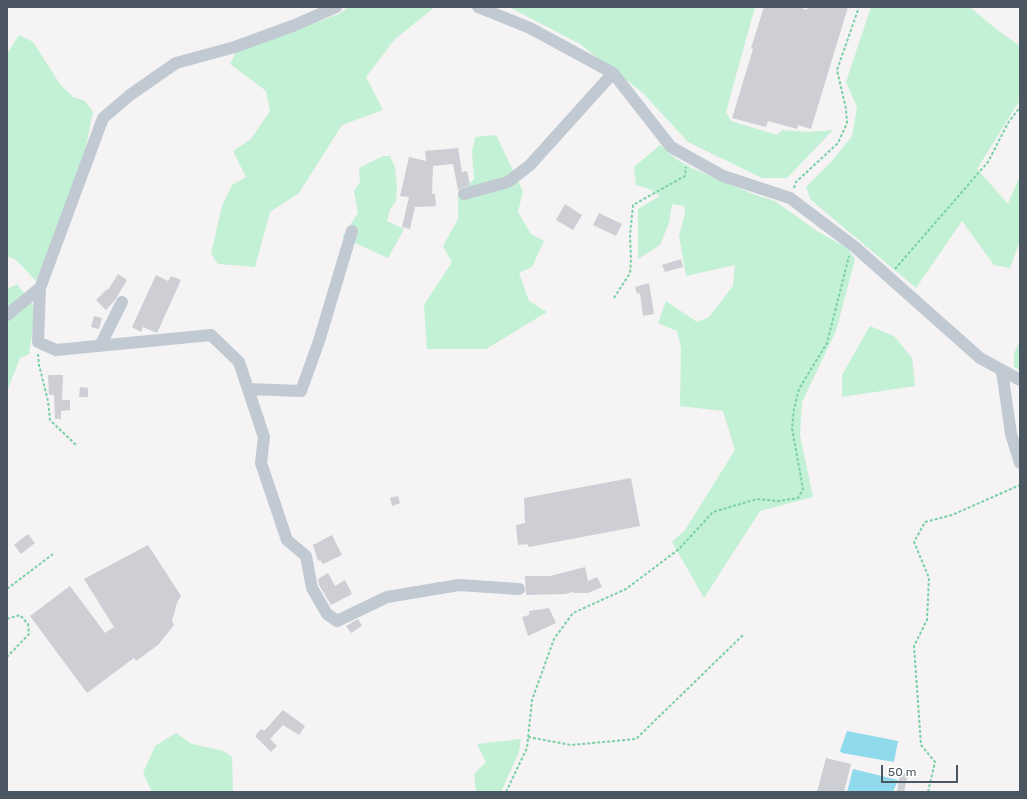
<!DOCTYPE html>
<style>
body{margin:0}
#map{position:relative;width:1027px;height:799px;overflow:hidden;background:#f5f3f3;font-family:Rubik,sans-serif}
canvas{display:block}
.frame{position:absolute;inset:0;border:8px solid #4a5661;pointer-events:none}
.scale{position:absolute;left:881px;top:765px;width:77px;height:18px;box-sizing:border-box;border:2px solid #4a5661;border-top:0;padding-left:5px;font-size:12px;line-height:14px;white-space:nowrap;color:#4a5661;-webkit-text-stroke:3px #fff;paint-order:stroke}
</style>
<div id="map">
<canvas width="1027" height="799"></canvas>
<div class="frame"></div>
<div class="scale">50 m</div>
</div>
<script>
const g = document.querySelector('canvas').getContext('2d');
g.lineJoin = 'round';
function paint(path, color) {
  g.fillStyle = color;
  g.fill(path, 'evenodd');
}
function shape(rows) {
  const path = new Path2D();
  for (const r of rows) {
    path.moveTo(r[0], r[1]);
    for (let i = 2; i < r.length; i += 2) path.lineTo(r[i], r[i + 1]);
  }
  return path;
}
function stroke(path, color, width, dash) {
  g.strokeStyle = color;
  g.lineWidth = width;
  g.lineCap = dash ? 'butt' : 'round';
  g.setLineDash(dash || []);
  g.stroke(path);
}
const green = shape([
 [348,7,435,7,395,39,366,77,383,110,342,125,299,193,270,212,255,267,218,264,211,254,222,206,232,185,246,177,233,151,251,139,270,111,266,91,230,64,236,52,339,14],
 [509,7,755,7,726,112,731,121,777,135,782,130,808,132,833,130,787,178,762,178,688,142,643,93,580,44],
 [871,7,970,7,996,29,1020,46,1020,100,977,169,1008,204,1020,175,1020,241,1010,268,994,265,962,221,916,288,811,200,806,187,832,161,852,136,857,107,846,82],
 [19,35,33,42,60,84,73,97,85,101,93,112,84,156,36,281,16,260,7,256,7,54],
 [496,135,523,191,518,212,531,234,544,241,532,267,519,273,529,301,547,312,486,349,427,349,424,305,452,262,443,246,458,219,458,196,474,179,472,152,475,137],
 [660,145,676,159,692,168,753,194,775,201,817,231,847,248,855,259,836,331,802,402,800,435,813,497,760,511,704,598,672,542,685,530,735,450,723,411,680,406,681,348,677,331,658,323,666,301,697,322,709,317,733,286,735,265,686,276,679,236,685,213,684,206,672,204,669,223,660,245,638,259,638,209,660,196,649,189,636,185,634,167],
 [383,156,390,156,395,167,397,186,396,201,390,209,387,221,404,229,388,258,342,237,358,213,354,191,360,182,359,168],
 [17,284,36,309,29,354,20,358,7,391,7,289],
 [870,326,894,336,912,358,915,386,842,397,842,375],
 [1020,341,1020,370,1014,367,1014,353],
 [176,733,192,744,224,751,232,757,233,792,152,792,143,773,155,746],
 [521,739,519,752,501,792,476,792,474,774,486,762,477,744]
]);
const water = shape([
 [847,731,898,741,894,762,842,753,840,751],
 [853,769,898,780,893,792,847,792]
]);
const building = shape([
 [764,7,799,7,807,10,808,7,848,7,811,129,798,125,797,129,768,121,766,127,732,118,753,49,751,48],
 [458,148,462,172,467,171,470,185,458,190,453,164,433,166,432,194,435,194,436,206,415,207,410,229,402,227,409,197,400,196,409,157,426,161,425,151],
 [565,204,582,215,573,230,556,220],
 [599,213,622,224,616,236,593,225],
 [681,259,683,267,665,272,662,265],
 [118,274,127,280,115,300,106,310,96,300,107,289,108,290],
 [156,275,168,281,171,276,181,280,157,333,143,327,141,332,132,327],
 [649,283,654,314,643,316,640,293,637,294,635,287],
 [94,316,102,318,99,329,91,327],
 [48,375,63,375,62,400,70,400,70,410,61,411,61,419,55,419,54,395,49,395],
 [80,387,88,388,88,397,79,397],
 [631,478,640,526,529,547,527,544,518,545,516,525,525,523,524,498],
 [398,496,400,503,392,506,390,498],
 [28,534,35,543,21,554,14,545],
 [332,535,342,555,323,564,320,560,318,561,313,545],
 [148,545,181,596,177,603,172,621,174,625,158,645,136,661,134,658,87,693,30,616,70,586,105,633,114,627,84,579],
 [585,567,588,581,597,577,602,587,588,593,574,593,573,592,565,594,526,595,525,576,550,576],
 [328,573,335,586,345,580,352,594,331,605,319,585,318,579],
 [549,608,556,623,528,636,522,617,529,615,529,611],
 [358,619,362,626,351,633,346,626],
 [283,710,305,726,299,735,283,725,270,739,277,746,271,752,255,736,261,729,264,731],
 [826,758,851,764,844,792,817,792],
 [900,772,908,774,904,792,897,792]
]);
const path = shape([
 [794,188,796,182,838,143,847,123,846,109,837,70,859,7],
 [895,269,988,162,1008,123,1020,107],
 [614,298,630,273,631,259,630,235,633,205,685,176,686,167],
 [38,354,39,365,48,401,50,420,76,445],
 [7,589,53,554],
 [7,619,20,615,28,624,29,634,7,657],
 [528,737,571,745,636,739,743,635],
 [506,792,527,748,532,700,554,639,573,613,626,589,679,549,713,512,757,499,779,501,798,498,803,489,792,428,794,409,799,389,827,343,849,256],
 [928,792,935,762,921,745,914,646,927,620,929,578,914,542,925,522,952,515,1020,485]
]);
const minor = shape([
 [478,7,530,28,613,73,671,147,723,176,790,198,855,247,980,358,1020,380],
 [464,194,508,182,530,165,613,73],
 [40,288,103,118,130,95,176,63,235,47,295,25,336,7],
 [7,315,40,288,38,342,56,350,211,335,239,362,264,437,261,463,287,540,306,556,312,588,327,614,337,621,387,597,459,585,519,589],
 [100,346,122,302],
 [1002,371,1011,434,1020,463],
 [248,389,301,391,319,341,352,231]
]);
paint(green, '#c3f1d5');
paint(water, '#90daee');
paint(building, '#cdcfd5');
stroke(path, '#7ad0a6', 2, [3, 2]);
stroke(minor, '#c1cad2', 12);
</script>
